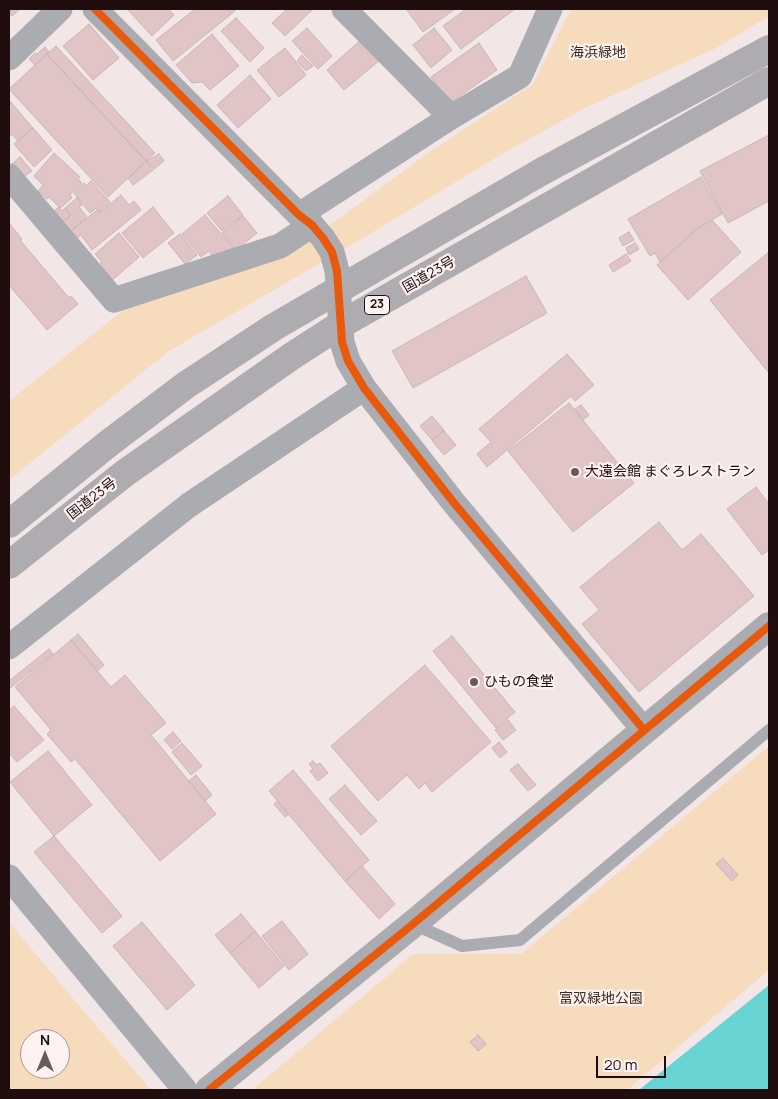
<!DOCTYPE html>
<meta charset="utf-8">
<style>
body{margin:0}
#map{position:relative;width:778px;height:1099px;overflow:hidden;background:#f3e6e6;font-family:Manrope,sans-serif}
canvas{display:block}
.frame{position:absolute;inset:0;border:10px solid #200d0e;pointer-events:none}
.north{position:absolute;left:20px;top:1029px;width:50px;height:50px;box-sizing:border-box;background:#fdf1f1;border:1px solid #a59696;border-radius:50%;rotate:0deg;font-size:14px;font-weight:700;line-height:20px;text-align:center;color:#200d0e}
.north::after{content:'';display:block;margin:auto;width:18px;height:22px;background:#6a595a;clip-path:polygon(50% 0,100% 100%,50% 72%,0 100%)}
.scale{position:absolute;left:596px;top:1056px;width:70px;height:22px;box-sizing:border-box;border:2px solid #200d0e;border-top:0;padding-left:6px;font-size:15px;line-height:18px;white-space:nowrap;color:#200d0e;-webkit-text-stroke:4px #fdf1f1;paint-order:stroke}
</style>
<div id="map">
<canvas width="778" height="1099"></canvas>
<div class="frame"></div>
<div class="north">N</div>
<div class="scale">20 m</div>
</div>
<script>
const g = document.querySelector('canvas').getContext('2d');
g.lineJoin = 'round';
function paint(path, color) {
  g.fillStyle = color;
  g.fill(path, 'evenodd');
}
function shape(rows) {
  const path = new Path2D();
  for (const r of rows) {
    path.moveTo(r[0], r[1]);
    for (let i = 2; i < r.length; i += 2) path.lineTo(r[i], r[i + 1]);
  }
  return path;
}
function stroke(path, color, width, dash) {
  g.strokeStyle = color;
  g.lineWidth = width;
  g.lineCap = dash ? 'butt' : 'round';
  g.setLineDash(dash || []);
  g.stroke(path);
}
function drawText(font, color, halo, rows, align = 'center') {
  g.font = font + ' Manrope,"Noto Sans JP",sans-serif';
  g.lineWidth = 4.5;
  g.setLineDash([]);
  g.textBaseline = 'middle';
  g.strokeStyle = halo;
  g.fillStyle = color;
  for (const [text, x, y, turn = 0] of rows) {
    g.save();
    g.translate(x, y);
    g.rotate((+turn || 0) * Math.PI / 180);
    g.textAlign = isNaN(turn) ? turn : align;
    if (halo) g.strokeText(text, 0, 0);
    g.fillText(text, 0, 0);
    g.restore();
  }
}
const green = shape([
 [571,9,769,9,769,16,716,48,585,108,502,154,353,244,169,351,9,480,9,401,125,309,292,253,431,151,533,84],
 [769,746,769,970,627,1090,252,1090,413,954,521,954],
 [9,922,76,1002,151,1090,9,1090],
 [30,1039,60,1039,60,1069,30,1069]
]);
const water = shape([
 [769,985,769,1090,639,1090]
]);
const building = shape([
 [9,9,20,9,12,16,9,13,9,9],
 [129,9,168,9,174,15,152,36,128,10,129,9],
 [195,9,233,9,235,11,173,61,156,40,195,9],
 [287,9,310,9,312,10,285,36,272,23,287,9],
 [406,9,455,9,423,32,406,9],
 [466,9,515,9,461,49,443,26,466,9],
 [236,18,264,48,250,62,221,31,236,18],
 [89,24,119,58,93,80,63,46,89,24],
 [307,28,332,56,318,69,292,41,307,28],
 [434,28,452,50,431,68,413,45,434,28],
 [212,34,239,66,210,90,202,82,192,83,176,65,212,34],
 [362,39,380,60,344,90,327,70,362,39],
 [479,43,497,70,450,103,431,77,479,43],
 [56,46,155,153,146,161,47,54,56,46],
 [45,47,49,52,35,65,29,59,35,53,37,54,45,47],
 [285,48,306,75,279,97,257,70,285,48],
 [47,54,146,161,108,197,9,89,47,54],
 [302,55,313,66,306,71,297,61,302,55],
 [250,75,271,99,238,128,217,105,250,75],
 [9,100,33,128,18,141,12,134,9,137,9,100],
 [33,128,52,150,34,167,14,144,33,128],
 [769,135,769,201,728,223,700,171,769,135],
 [54,153,80,177,78,179,82,183,70,195,72,198,60,208,49,197,47,199,38,191,43,185,34,176,54,153],
 [159,154,164,161,154,169,147,161,159,154],
 [20,157,32,171,21,179,10,166,20,157],
 [146,161,153,170,133,185,128,178,146,161],
 [701,177,722,214,698,228,660,262,655,253,650,256,628,219,701,177],
 [91,181,110,202,99,212,96,208,90,213,74,193,84,183,86,186,91,181],
 [121,195,129,205,134,201,141,210,92,250,81,235,75,240,69,233,97,210,99,213,121,195],
 [228,196,243,215,222,231,207,213,228,196],
 [77,198,82,205,79,207,87,217,69,232,61,223,71,215,65,208,77,198],
 [59,207,62,211,65,208,71,215,60,224,51,213,59,207],
 [153,207,174,233,143,258,122,233,153,207],
 [205,215,233,248,219,255,216,252,212,255,209,251,201,257,182,234,205,215],
 [243,216,257,233,236,250,222,233,243,216],
 [712,220,741,252,688,300,657,265,698,228,712,220],
 [9,223,22,239,20,240,69,298,71,296,78,304,47,330,9,285,9,223],
 [629,232,634,240,623,246,619,238,629,232],
 [119,233,139,257,110,282,97,267,102,262,95,254,119,233],
 [180,234,197,255,185,264,168,243,180,234],
 [635,243,639,249,629,255,626,248,635,243],
 [769,252,769,373,710,300,769,252],
 [626,254,631,261,613,272,609,265,626,254],
 [526,276,547,313,413,388,392,351,526,276],
 [567,354,594,385,575,401,571,396,487,467,477,454,491,442,479,429,567,354],
 [569,403,634,483,573,532,508,451,569,403],
 [581,405,589,415,583,420,575,409,581,405],
 [432,416,444,430,432,440,420,426,432,416],
 [444,431,456,445,444,455,432,441,444,431],
 [756,487,769,504,769,550,762,555,727,509,756,487],
 [659,522,682,550,701,534,754,596,639,692,582,624,599,610,580,587,659,522],
 [78,634,104,665,97,671,71,640,78,634],
 [452,636,515,712,496,728,433,651,452,636],
 [71,640,111,687,125,675,166,723,151,735,216,814,160,861,75,759,71,762,47,734,51,730,15,687,71,640],
 [49,649,53,654,9,689,9,681,49,649],
 [425,665,491,742,432,792,425,783,419,789,407,775,378,801,331,746,425,665],
 [14,706,44,740,17,762,9,753,9,710,14,706],
 [508,720,516,730,503,740,495,730,508,720],
 [173,732,181,741,172,749,164,740,173,732],
 [499,742,507,752,500,758,492,748,499,742],
 [182,743,202,766,191,775,172,752,182,743],
 [48,751,92,805,54,836,10,782,48,751],
 [313,761,317,765,320,763,328,773,318,781,310,771,313,769,309,764,313,761],
 [518,764,536,785,528,791,510,770,518,764],
 [293,770,369,860,345,881,269,791,293,770],
 [196,775,212,795,205,801,189,781,196,775],
 [345,785,377,821,361,835,329,799,345,785],
 [278,801,289,814,285,817,274,804,278,801],
 [54,836,122,916,102,933,34,852,54,836],
 [723,858,738,875,732,881,716,864,723,858],
 [362,866,395,904,379,919,345,881,362,866],
 [241,914,255,931,230,953,215,935,241,914],
 [282,921,308,954,289,970,262,936,282,921],
 [142,922,195,985,167,1010,113,946,142,922],
 [255,931,284,966,259,988,230,953,255,931],
 [478,1035,486,1044,478,1051,470,1042,478,1035]
]);
const service = shape([
 [413,924,462,946,520,940,769,730]
]);
const minor = shape([
 [95,9,299,215,312,225,323,238,332,252,337,271,342,342,348,361,364,388,454,503,644,730],
 [344,9,451,117],
 [9,58,60,9],
 [9,176,114,300,280,246,312,225],
 [299,215,451,117,520,76,550,9],
 [9,647,189,505,364,388],
 [9,877,185,1090]
]);
const tertiary = shape([
 [209,1090,413,924,769,626]
]);
const trunk = shape([
 [9,524,109,443,186,385,274,327,541,172,769,49],
 [9,565,125,473,292,356,340,325,769,81]
]);
const cycleway = shape([
 [95,9,299,215,312,225,323,238,332,252,337,271,342,342,348,361,364,388,454,503,644,730],
 [209,1090,413,924,769,626]
]);
const markers = [
 [575,472,5,"#6a595a"],
 [474,682,5,"#6a595a"]
];
const shields = [
 [377,305,25]
];
const shieldNames = [
 ["23",377,305]
];
const parkNames = [
 ["海浜緑地",598,53],
 ["富双緑地公園",601,999]
];
const streetNames = [
 ["国道23号",429,275,-30],
 ["国道23号",92,499,-38]
];
const poiNames = [
 ["大遠会館 まぐろレストラン",585,472],
 ["ひもの食堂",484,682]
];
paint(green, '#f6dbbd');
paint(water, '#68d3d3');
paint(building, '#e1c4c6');
stroke(building, '#c6b7b7', 1);
stroke(service, '#abacb1', 12);
stroke(minor, '#abacb1', 25);
stroke(tertiary, '#abacb1', 28);
stroke(trunk, '#aeacb1', 28);
stroke(cycleway, '#e8590c', 8);
for (const [x, y, r, color] of markers) {
  const dot = new Path2D();
  dot.arc(x, y, r, 0, 2 * Math.PI);
  g.fillStyle = color;
  g.fill(dot);
  stroke(dot, '#fdf1f1', 2);
}
for (const [x, y, w] of shields) {
  const box = new Path2D();
  box.roundRect(x - w / 2, y - 9.5, w, 19, 4);
  g.fillStyle = '#fdf1f1';
  g.fill(box);
  stroke(box, '#200d0e', 1);
}
drawText('bold 12px', '#200d0e', null, shieldNames);
drawText('14px', '#3a2c19', '#fdf1f1', parkNames);
drawText('14px', '#200d0e', '#fdf1f1', streetNames);
drawText('14px', '#200d0e', '#fdf1f1', poiNames, 'left');
</script>
